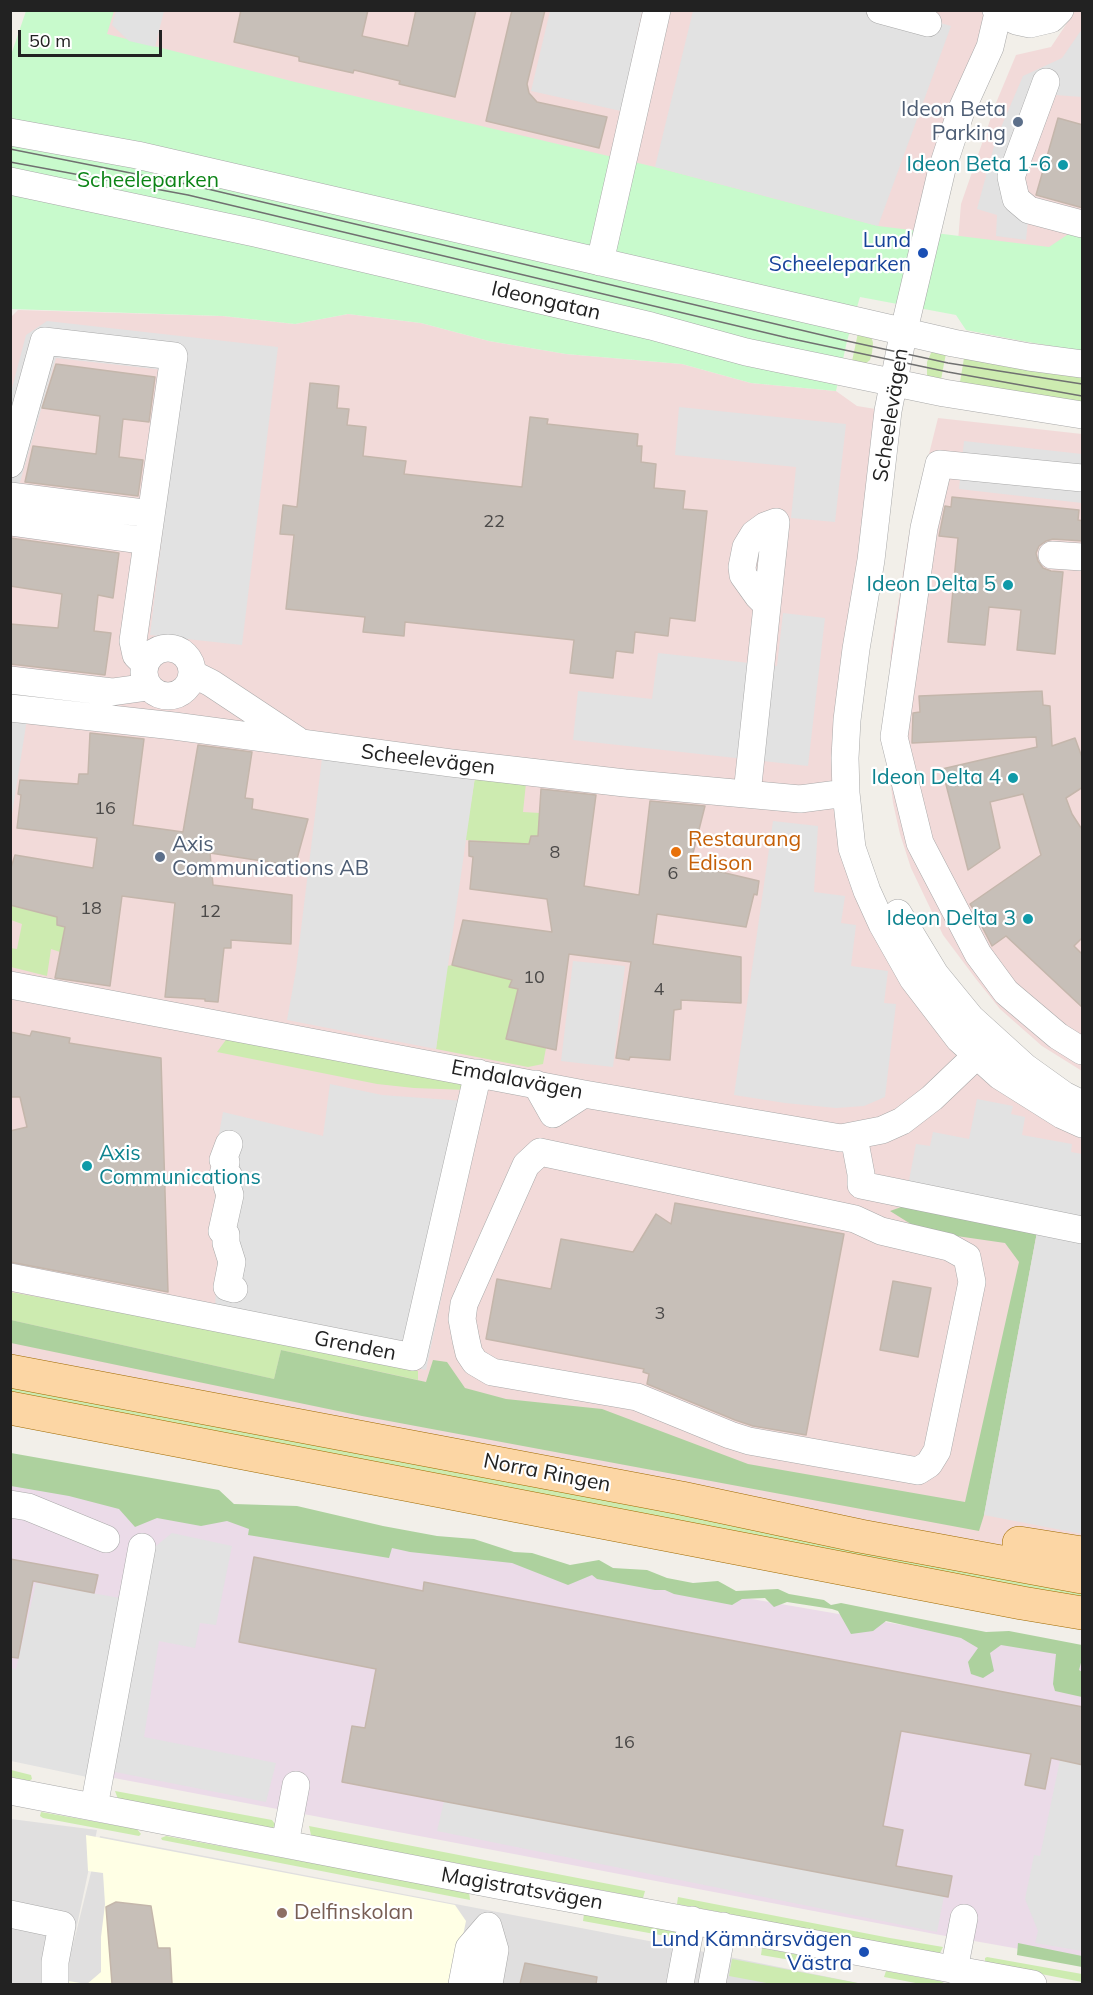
<!DOCTYPE html>
<meta charset="utf-8">
<style>
body{margin:0}
#map{position:relative;width:1093px;height:1995px;overflow:hidden;background:#f2efe9;font-family:Mulish,sans-serif}
canvas{display:block}
.frame{position:absolute;inset:0;border:12px solid #222;pointer-events:none}
.scale{position:absolute;left:18px;top:30px;width:144px;height:27px;box-sizing:border-box;border:3px solid #222;border-top:0;padding-left:8px;font-size:18px;line-height:21px;white-space:nowrap;color:#222;-webkit-text-stroke:4px #fff;paint-order:stroke}
</style>
<div id="map">
<canvas width="1093" height="1995"></canvas>
<div class="frame"></div>
<div class="scale">50 m</div>
</div>
<script>
const g = document.querySelector('canvas').getContext('2d');
g.lineJoin = 'round';
function paint(path, color) {
  g.fillStyle = color;
  g.fill(path, 'evenodd');
}
function shape(rows) {
  const path = new Path2D();
  for (const r of rows) {
    if (r.length === 3) {
      path.moveTo(r[0] + r[2], r[1]);
      path.arc(r[0], r[1], r[2], 0, 2 * Math.PI);
      continue;
    }
    path.moveTo(r[0], r[1]);
    for (let i = 2; i < r.length; i += 2) path.lineTo(r[i], r[i + 1]);
  }
  return path;
}
function stroke(path, color, width, dash) {
  g.strokeStyle = color;
  g.lineWidth = width;
  g.lineCap = dash ? 'butt' : 'round';
  g.setLineDash(dash || []);
  g.stroke(path);
}
function drawText(font, color, halo, rows, align = 'center') {
  g.font = font + ' Mulish,sans-serif';
  g.lineWidth = 4.5;
  g.setLineDash([]);
  g.textBaseline = 'middle';
  g.strokeStyle = halo;
  g.fillStyle = color;
  for (const [text, x, y, turn = 0] of rows) {
    g.save();
    g.translate(x, y);
    g.rotate((+turn || 0) * Math.PI / 180);
    g.textAlign = isNaN(turn) ? turn : align;
    if (halo) g.strokeText(text, 0, 0);
    g.fillText(text, 0, 0);
    g.restore();
  }
}
const residential = shape([
 [11,1819,97,1830,72,1949,100,1836,675,1946,863,1984,65,1984,68,1963,63,1984,11,1984]
]);
const commercial = shape([
 [48,11,1012,11,923,253,37,44],
 [1075,11,1082,11,1082,351,1022,341,966,330,958,241,961,204,996,103,1016,55,1051,47],
 [18,310,223,316,295,324,348,314,421,323,489,341,566,354,682,364,751,383,836,391,857,406,888,411,847,720,867,891,1082,1124,1082,1577,11,1371,10,318],
 [938,418,1082,434,1082,1071,1042,1046,1000,1009,976,979,943,935,911,868,900,834,893,803,889,770,888,717,891,649,909,534]
]);
const industrial = shape([
 [10,1471,1082,1656,1082,1960,940,1935,109,1777,11,1756]
]);
const education = shape([
 [86,1835,455,1905,466,1921,453,1984,68,1984,68,1981,87,1984,101,1972,101,1937,105,1904,103,1873,88,1871]
]);
const grass = shape([
 [859,328,871,335,873,343,872,353,870,360,865,364,851,366],
 [947,348,940,385,931,380,927,375,927,362,931,353,935,350],
 [965,352,1082,370,1082,408,959,388],
 [475,777,526,783,523,812,540,813,538,836,531,836,529,844,465,840],
 [11,905,57,917,57,925,65,927,60,952,51,949,47,976,11,967,10,948,17,949,22,924,11,920],
 [452,965,512,980,510,987,518,989,506,1039,546,1048,543,1064,528,1067,436,1049,447,966],
 [228,1037,469,1080,467,1090,414,1088,377,1084,217,1052],
 [10,1292,214,1329,418,1371,418,1380,281,1350,274,1379,11,1320],
 [10,1384,1082,1586,1082,1598,11,1394],
 [11,1770,31,1775,32,1779,29,1781,11,1777],
 [115,1791,272,1820,275,1824,273,1828,118,1799],
 [41,1812,137,1829,141,1834,139,1836,43,1818,40,1816],
 [309,1826,645,1891,643,1898,316,1837,311,1835],
 [166,1836,469,1892,470,1900,162,1840,161,1838],
 [678,1897,890,1938,943,1947,940,1953,932,1953,677,1904],
 [584,1914,683,1933,682,1939,583,1921],
 [762,1948,827,1960,826,1966,761,1955],
 [987,1957,1082,1974,1082,1982,990,1964,985,1961,985,1958],
 [732,1959,863,1984,772,1984,729,1976],
 [886,1971,940,1981,946,1984,921,1984,884,1977]
]);
const forest = shape([
 [904,1206,1037,1232,984,1515,979,1531,362,1416,11,1343,11,1320,274,1379,281,1350,426,1382,433,1360,447,1362,465,1388,506,1399,602,1409,748,1464,965,1502,1019,1262,1005,1243,922,1231,890,1211],
 [11,1453,219,1490,234,1504,297,1506,383,1526,437,1536,474,1539,514,1552,532,1553,570,1565,599,1560,613,1568,647,1570,667,1578,693,1583,718,1581,736,1591,778,1589,789,1594,824,1600,831,1605,841,1603,986,1632,1009,1631,1082,1645,1082,1659,1079,1670,1082,1672,1082,1697,1055,1691,1053,1684,1056,1654,1001,1645,990,1653,994,1671,983,1678,971,1674,968,1662,978,1648,961,1638,886,1621,873,1631,851,1634,838,1611,832,1609,787,1602,774,1607,765,1598,742,1599,732,1605,674,1594,665,1590,655,1590,597,1579,592,1575,568,1585,512,1563,410,1552,392,1548,389,1558,248,1535,249,1529,227,1521,201,1526,157,1518,135,1527,119,1509,69,1496,11,1486],
 [1018,1943,1082,1956,1082,1967,1017,1955]
]);
const park = shape([
 [26,11,114,11,107,34,295,82,655,167,878,226,1049,247,1082,225,1082,351,1022,341,966,330,956,315,860,297,847,341,836,391,751,383,682,364,566,354,489,341,421,323,348,314,295,324,223,316,11,309,10,58]
]);
const parking = shape([
 [116,11,164,11,155,47,129,41,112,25],
 [550,11,642,11,621,111,531,91],
 [693,11,898,11,951,26,878,226,655,167],
 [1082,29,1082,97,1042,94,1011,177,1029,210,1026,240,996,236,997,215,977,209,996,139,1023,76,1062,58],
 [47,321,278,347,242,645,150,635,182,372,56,358,11,513,11,392,26,335],
 [679,407,846,424,835,522,791,518,796,467,675,455],
 [964,441,1082,454,1082,503,959,489],
 [783,613,825,618,808,766,573,740,578,691,652,699,658,653,777,666],
 [11,716,27,719,11,821],
 [322,758,475,777,436,1049,287,1020,296,970],
 [773,821,818,826,814,892,845,896,841,923,856,925,851,966,888,971,884,1003,896,1004,885,1097,864,1106,836,1108,785,1103,734,1095],
 [573,961,625,966,613,1067,561,1061],
 [330,1084,382,1095,464,1101,483,1100,426,1370,214,1329,221,1185,211,1178,223,1112,323,1136],
 [977,1099,1013,1106,1011,1114,1025,1117,1022,1135,1072,1144,1071,1152,1082,1154,1082,1534,984,1515,1037,1232,904,1206,916,1144,930,1146,933,1132,969,1139],
 [172,1533,232,1546,216,1625,200,1623,195,1648,159,1641,144,1737,276,1763,266,1802,105,1770,146,1554],
 [36,1583,120,1598,87,1777,11,1761,10,1668,16,1669],
 [1060,1760,1082,1765,1082,1951,1035,1943,1038,1931,1025,1899,1034,1855,1040,1856],
 [444,1801,944,1896,937,1932,437,1831]
]);
const building = shape([
 [241,10,368,10,362,36,408,46,416,10,476,10,455,97,399,84,400,81,354,70,353,73,299,61,299,57,234,42,241,10],
 [512,10,545,10,527,84,529,93,537,102,607,117,599,148,486,121,512,10],
 [1058,118,1083,125,1083,208,1036,195,1058,118],
 [56,364,155,377,149,422,123,419,119,457,143,460,138,496,25,482,33,446,96,454,100,416,42,408,56,364],
 [310,383,339,386,337,408,349,409,347,425,366,427,363,456,406,461,404,474,522,487,530,417,548,419,547,424,638,434,637,446,642,446,641,462,656,464,654,488,685,491,683,509,707,511,695,621,670,618,668,636,635,632,633,653,616,651,613,678,570,673,574,640,405,622,404,636,363,632,365,617,286,609,294,535,280,534,283,505,297,507,310,383],
 [952,497,1079,510,1078,520,1083,521,1083,541,1053,539,1046,541,1039,546,1036,553,1038,561,1043,568,1051,571,1063,572,1055,654,1017,650,1021,610,989,607,985,645,948,642,958,538,939,536,945,506,951,507,952,497],
 [10,538,119,553,113,598,98,595,94,631,111,633,105,675,10,664,10,624,58,628,62,594,10,586,10,538],
 [1042,691,1043,705,1050,706,1052,746,1075,738,1083,760,1083,787,1066,798,1072,814,1083,831,1083,937,1074,946,1083,955,1083,1008,1006,936,992,946,977,917,978,916,970,904,1041,855,1023,794,990,802,1000,848,968,870,942,769,1037,747,1036,737,912,743,913,713,920,712,919,696,1042,691],
 [90,733,144,739,133,825,183,832,198,745,252,752,245,798,253,799,252,809,308,819,295,866,210,853,213,885,292,895,291,944,231,940,231,948,224,948,218,1002,205,1001,205,999,165,997,175,903,122,896,110,986,55,978,65,927,57,925,57,917,10,905,10,871,15,855,93,868,97,838,17,828,21,795,18,794,20,780,78,784,79,774,88,774,90,733],
 [541,789,596,795,584,886,639,895,650,801,705,806,692,857,702,860,700,867,759,881,757,895,754,894,746,927,657,914,653,944,741,957,741,1003,681,1000,681,1009,674,1010,670,1060,630,1057,629,1060,616,1058,631,962,569,954,556,1050,506,1039,518,989,509,987,512,980,452,965,463,920,552,932,547,899,470,889,473,857,469,856,469,841,529,844,531,836,538,836,541,789],
 [32,1031,70,1038,69,1043,161,1058,168,1292,10,1262,10,1131,27,1127,20,1097,10,1097,10,1032,30,1036,32,1031],
 [675,1203,844,1234,806,1435,753,1426,735,1420,647,1384,649,1374,643,1372,644,1369,486,1339,497,1279,551,1289,561,1239,633,1252,656,1214,671,1224,675,1203],
 [893,1281,931,1288,918,1357,880,1350,893,1281],
 [254,1557,423,1591,424,1582,1083,1707,1083,1765,1051,1758,1045,1789,1025,1785,1031,1754,901,1731,883,1826,903,1830,896,1866,952,1876,948,1897,342,1782,352,1726,365,1728,376,1669,239,1642,254,1557],
 [10,1559,98,1575,94,1593,33,1581,18,1658,10,1657,10,1559],
 [116,1902,151,1906,158,1948,170,1948,172,1984,112,1984,106,1907,116,1902],
 [525,1963,597,1977,596,1984,520,1984,525,1963]
]);
const minor = shape([
 [880,10,928,23],
 [996,10,1016,21,1030,24,1051,19,1060,10],
 [998,13,990,47,961,111,942,169,904,330,888,411,871,560,856,649,847,720,845,758,846,793,852,848,867,891,882,924,913,979,959,1039,1000,1076,1062,1115,1082,1124],
 [1046,82,1011,177,1016,199,1029,210,1082,224],
 [10,132,137,155,953,343,1029,357,1082,364],
 [10,181,255,233,651,326,746,352,944,393,1082,415],
 [600,262,657,10],
 [10,464,44,341,174,356,133,641,136,655,145,664],
 [1082,478,939,464,924,528,894,737,920,843,978,954,1006,992,1058,1036,1082,1051],
 [10,496,151,514],
 [10,522,147,541],
 [1052,555,1082,557],
 [168,672,24],
 [193,674,211,683,297,740],
 [10,680,112,692,148,687],
 [10,708,174,726,451,763,625,783,800,799,846,793],
 [747,794,776,522,765,526,754,534,746,547,742,567,743,575,758,596,767,605],
 [898,913,935,974,971,1018,1025,1067,1064,1095,1082,1104],
 [10,985,584,1094,841,1138,882,1130,902,1121,932,1098,976,1056,992,1038],
 [536,1084,553,1114,584,1094],
 [854,1137,861,1174,861,1185,1082,1230],
 [229,1144,223,1160,226,1162,223,1175,229,1176,227,1186,230,1195,222,1231,226,1235,226,1243,232,1262,227,1287,234,1289],
 [540,1152,855,1219,881,1231,949,1247,967,1257,972,1282,937,1451,929,1464,918,1471,749,1441,730,1435,637,1397,492,1372,475,1362,469,1353,466,1340,462,1319,464,1304,526,1165,540,1152],
 [10,1277,413,1357,478,1073],
 [10,1504,28,1507,106,1539],
 [10,1791,497,1885,1033,1984],
 [94,1807,142,1547],
 [285,1844,296,1785],
 [10,1914,62,1925,55,1962,55,1984],
 [954,1970,964,1918],
 [462,1984,469,1948,488,1926,495,1950,489,1984],
 [680,1984,692,1920],
 [712,1984,723,1926]
]);
const major = shape([
 [10,1371,681,1498,860,1536,1082,1577],
 [10,1408,1022,1603,1082,1613],
 [1019,1543,1082,1553]
]);
const tram = shape([
 [10,149,191,185,847,341,948,363,1082,384],
 [10,162,188,195,788,338,948,372,1082,396]
]);
const markers = [
 [1018,122,6,"#5c6f8a"],
 [1063,165,6,"#0f9aa8"],
 [923,253,6,"#1a4fb4"],
 [1008,585,6,"#0f9aa8"],
 [1013,778,6,"#0f9aa8"],
 [676,852,6,"#e8710a"],
 [160,857,6,"#5c6f8a"],
 [1028,919,6,"#0f9aa8"],
 [87,1166,6,"#0f9aa8"],
 [282,1913,6,"#8d6e63"],
 [864,1952,6,"#1a4fb4"]
];
const numberNames = [
 ["22",494,522],
 ["16",105,809],
 ["8",555,853],
 ["6",673,874],
 ["18",91,909],
 ["12",210,912],
 ["10",534,978],
 ["4",659,990],
 ["3",660,1314],
 ["16",624,1743]
];
const serviceNames = [
 ["Ideon Beta",1006,110],
 ["Parking",1006,134],
 ["Axis",172,845,"left"],
 ["Communications AB",172,869,"left"]
];
const cultureNames = [
 ["Ideon Beta 1-6",1051,165],
 ["Ideon Delta 5",996,585],
 ["Ideon Delta 4",1001,778],
 ["Ideon Delta 3",1016,919],
 ["Axis",99,1154,"left"],
 ["Communications",99,1178,"left"]
];
const parkNames = [
 ["Scheeleparken",148,181]
];
const transitNames = [
 ["Lund",911,241],
 ["Scheeleparken",911,265],
 ["Lund Kämnärsvägen",852,1940],
 ["Västra",852,1964]
];
const streetNames = [
 ["Ideongatan",546,301,13],
 ["Scheelevägen",891,415,-81],
 ["Scheelevägen",428,760,7],
 ["Emdalavägen",517,1080,11],
 ["Grenden",355,1346,11],
 ["Norra Ringen",547,1473,11],
 ["Magistratsvägen",522,1889,10]
];
const foodNames = [
 ["Restaurang",688,840],
 ["Edison",688,864]
];
const educationNames = [
 ["Delfinskolan",294,1913]
];
paint(residential, '#e0dfdf');
paint(commercial, '#f2dad9');
paint(industrial, '#ebdbe8');
paint(education, '#ffffe5');
paint(grass, '#cdebb0');
paint(forest, '#add19e');
paint(park, '#c8facc');
paint(parking, '#e2e2e2');
paint(building, '#c7bfb8');
stroke(building, '#c4b6ab', 1.5);
stroke(minor, '#a9a9a9', 28);
stroke(major, '#a06b00', 34);
stroke(minor, '#fff', 27);
stroke(major, '#fcd6a4', 33);
stroke(tram, '#707070', 1.5);
for (const [x, y, r, color] of markers) {
  const dot = new Path2D();
  dot.arc(x, y, r, 0, 2 * Math.PI);
  g.fillStyle = color;
  g.fill(dot);
  stroke(dot, '#fff', 2);
}
drawText('18px', '#4b4948', null, numberNames);
drawText('21px', '#4e5e75', '#fff', serviceNames, 'right');
drawText('21px', '#0d838f', '#fff', cultureNames, 'right');
drawText('21px', '#0c8416', '#fff', parkNames);
drawText('21px', '#164399', '#fff', transitNames, 'right');
drawText('21px', '#222', '#fff', streetNames);
drawText('21px', '#c56008', '#fff', foodNames, 'left');
drawText('21px', '#785e54', '#fff', educationNames, 'left');
</script>
